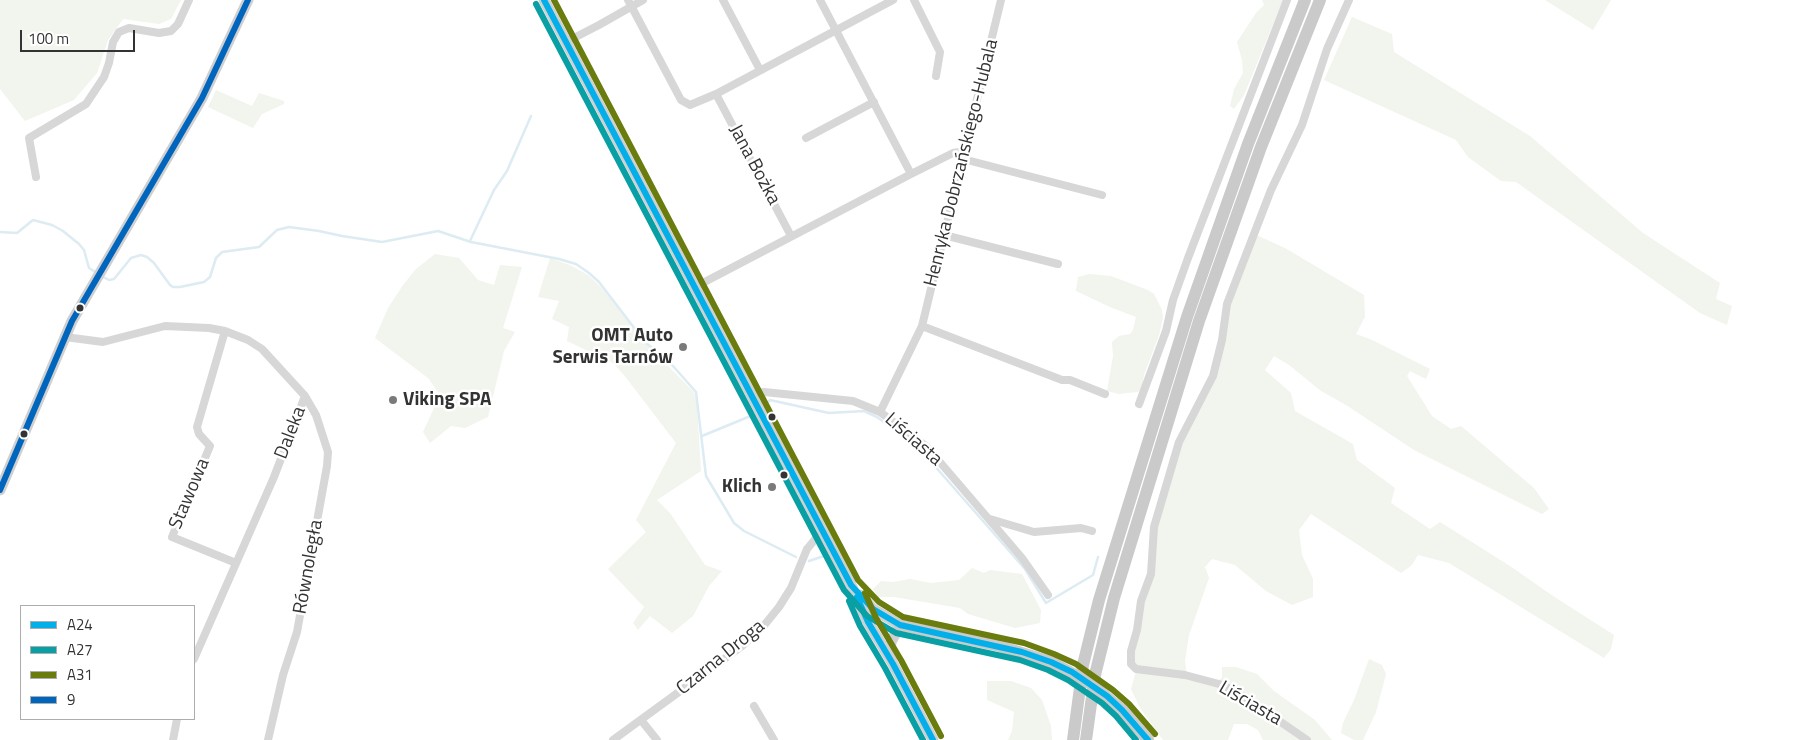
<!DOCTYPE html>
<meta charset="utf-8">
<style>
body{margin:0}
#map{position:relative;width:1811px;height:740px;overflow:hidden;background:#fff;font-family:"Titillium Web",sans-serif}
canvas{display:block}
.legend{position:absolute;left:20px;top:605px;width:175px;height:115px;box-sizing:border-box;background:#fff;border:1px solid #adadad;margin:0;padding:6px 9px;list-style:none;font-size:15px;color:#333}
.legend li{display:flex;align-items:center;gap:10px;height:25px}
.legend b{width:25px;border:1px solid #adadad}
.scale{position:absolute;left:20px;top:30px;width:115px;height:22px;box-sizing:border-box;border:2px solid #333;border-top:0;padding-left:6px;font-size:15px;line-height:18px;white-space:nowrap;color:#333;-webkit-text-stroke:4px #fff;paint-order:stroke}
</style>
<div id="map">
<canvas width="1811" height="740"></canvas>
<ul class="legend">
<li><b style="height:6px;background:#03afe9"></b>A24</li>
<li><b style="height:6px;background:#08a0a4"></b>A27</li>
<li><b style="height:6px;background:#6a7c0d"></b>A31</li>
<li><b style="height:6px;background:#0065bd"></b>9</li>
</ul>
<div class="scale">100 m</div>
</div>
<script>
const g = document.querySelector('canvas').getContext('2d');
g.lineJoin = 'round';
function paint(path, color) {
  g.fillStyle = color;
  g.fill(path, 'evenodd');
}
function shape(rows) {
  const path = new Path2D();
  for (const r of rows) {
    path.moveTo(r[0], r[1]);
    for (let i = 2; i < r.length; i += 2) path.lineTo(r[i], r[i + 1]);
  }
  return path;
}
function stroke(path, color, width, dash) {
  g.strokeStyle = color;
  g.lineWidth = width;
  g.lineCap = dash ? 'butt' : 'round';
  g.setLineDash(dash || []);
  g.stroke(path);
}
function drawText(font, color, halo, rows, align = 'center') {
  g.font = font + ' "Titillium Web",sans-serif';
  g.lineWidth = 5;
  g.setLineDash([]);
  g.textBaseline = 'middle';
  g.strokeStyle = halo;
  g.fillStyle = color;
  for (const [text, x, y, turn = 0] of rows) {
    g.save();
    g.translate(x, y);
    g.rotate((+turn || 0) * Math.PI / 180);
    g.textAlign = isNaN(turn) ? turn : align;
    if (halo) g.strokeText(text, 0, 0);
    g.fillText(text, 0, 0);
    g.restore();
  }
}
const green = shape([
 [0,0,181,0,171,19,159,24,123,19,108,40,97,73,74,100,25,121,0,89],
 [1262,0,1283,0,1244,95,1234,109,1230,106,1234,89,1243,73,1242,60,1237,42,1256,13,1264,5],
 [1545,0,1611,0,1593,30],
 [1352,17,1392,34,1394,52,1530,136,1643,233,1720,283,1716,299,1732,306,1727,325,1700,313,1516,182,1501,181,1468,157,1456,140,1324,80],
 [216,90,252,106,259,93,284,101,284,104,262,114,253,128,208,107],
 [1254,234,1285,248,1364,295,1365,317,1356,334,1370,339,1430,369,1426,379,1410,371,1407,376,1432,416,1451,429,1461,426,1534,488,1549,509,1542,514,1414,450,1346,405,1321,391,1289,365,1274,356,1265,370,1291,393,1295,411,1353,444,1357,460,1395,488,1391,503,1430,529,1440,522,1510,566,1553,596,1614,635,1611,649,1604,658,1449,563,1418,555,1412,565,1401,573,1311,514,1299,530,1302,555,1313,579,1313,597,1292,605,1266,591,1235,565,1212,559,1205,567,1209,578,1189,635,1185,661,1187,675,1216,684,1222,677,1222,667,1236,667,1257,674,1274,691,1315,720,1332,740,1263,740,1258,730,1247,724,1234,724,1228,740,1163,740,1140,708,1131,689,1136,671,1132,670,1128,664,1151,577,1156,528,1178,450,1209,386,1224,325],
 [435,254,459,258,478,280,494,285,500,265,522,267,503,328,515,332,504,351,488,417,465,428,451,426,430,443,423,432,440,395,428,378,375,338,388,308,403,285,416,269],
 [550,258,570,265,588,275,600,286,649,347,694,392,697,404,701,471,657,500,670,513,705,565,722,571,709,586,693,616,672,633,650,616,638,630,633,623,644,607,608,569,646,532,636,520,676,443,624,375,613,363,567,341,569,327,552,319,559,301,538,297],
 [1089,274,1111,276,1148,290,1154,294,1162,310,1163,318,1159,335,1144,375,1142,388,1138,392,1119,394,1107,391,1113,356,1112,342,1119,336,1130,334,1133,330,1136,317,1110,307,1076,291,1078,277],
 [972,568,984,573,990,570,1022,574,1041,610,1040,623,1015,628,968,614,960,608,894,597,878,597,873,589,881,581,893,582,910,579,931,583,959,580],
 [1369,659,1382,665,1386,674,1376,712,1363,740,1354,740,1341,733,1343,723,1354,700],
 [987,681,1011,681,1031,688,1042,700,1051,726,1052,740,1008,740,1012,731,1014,712,987,700]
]);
const stream = shape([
 [0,232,17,233,33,220,52,225,63,231,79,244,84,250,89,268,97,273],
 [470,241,494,190,507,171,531,116],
 [101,276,109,280,114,279,131,258,141,255,147,257,154,263,170,285,173,287,180,287,204,282,210,277,216,258,222,252,259,247,277,230,289,227,319,231,342,236,382,242,438,231,471,242,559,259,576,264,589,273,599,282,645,342,673,366,696,392,706,476,734,523,744,531,796,557],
 [767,403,770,400,829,413,864,411,877,417,909,441,933,464,1025,569,1046,603,1093,575,1098,557],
 [702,436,753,415],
 [809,561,824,556,830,561,921,736]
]);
const street = shape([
 [628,0,681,100,690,105,716,94,893,0],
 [723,0,760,70],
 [820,0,911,174],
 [914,0,940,52,936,76],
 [566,42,599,25,643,0],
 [716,94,791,236],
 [806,138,874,102],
 [963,159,1102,195],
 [36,177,29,138,86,104,104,77,109,63,113,42,119,32,129,28,159,33,171,31,178,24,189,0],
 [944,235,1058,264],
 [695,287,911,174,953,153,965,151],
 [922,326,1062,380,1070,380,1105,394],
 [225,331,197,427,199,434,210,446,172,537,236,563],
 [65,337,103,342,165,326,209,328,225,331,248,340,262,349,305,396,274,477,194,659],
 [752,395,764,392,853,401,880,412,927,447,1022,558,1048,595],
 [1139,404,1166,331,1173,300,1188,258,1287,0],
 [880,412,922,326,1001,0],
 [990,519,1034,532,1081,528,1092,531],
 [754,706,774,740],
 [641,720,657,740],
 [173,740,177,719],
 [268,740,283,675,297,632,327,466,328,452,316,415,305,396],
 [613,740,742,646,762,628,779,607,791,588,807,549,817,537,824,534],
 [1307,740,1237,692,1219,684,1185,675,1136,669,1131,664,1131,651,1137,630,1141,601,1151,574,1154,527,1179,442,1213,376,1222,340,1227,304,1271,190,1302,125,1327,49,1349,0]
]);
const secondary = shape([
 [544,0,809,505,851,585,868,622,893,664,933,740],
 [0,490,72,321,202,98,248,0],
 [860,595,873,609,900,625],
 [892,660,890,651,891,642,900,625]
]);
const primary = shape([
 [900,625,999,646,1051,662],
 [1122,710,1148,740],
 [1073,740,1083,665,1099,600,1187,317,1248,144,1305,0],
 [1086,740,1095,675,1114,598,1199,321,1261,147,1320,0]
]);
const primaryBridge = shape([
 [1051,662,1090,683,1122,710]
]);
const bus1 = shape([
 [544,0,851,585,873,609,900,625,1022,652,1051,662,1072,672,1107,696,1122,710,1148,740],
 [857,597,868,622,893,664,933,740]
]);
const bus2 = shape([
 [536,4,844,590,867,616,896,633,1020,660,1048,670,1068,680,1102,703,1116,716,1136,740],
 [849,601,860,626,885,668,923,740]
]);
const bus3 = shape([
 [554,0,858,580,879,602,903,617,1024,643,1054,654,1076,664,1113,690,1129,704,1155,734],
 [865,593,876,618,901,660,941,736]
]);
const bus4 = shape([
 [0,490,72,321,202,98,248,0]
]);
const markers = [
 [80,308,4.5,"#333"],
 [683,347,5,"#7a7a7a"],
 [393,400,5,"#7a7a7a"],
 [772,417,4.5,"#333"],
 [24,434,4.5,"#333"],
 [784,475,4.5,"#333"],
 [772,487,5,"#7a7a7a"]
];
const streetNames = [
 ["Henryka Dobrzańskiego-Hubala",962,163,-76],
 ["Jana Bożka",754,165,62],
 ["Daleka",291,433,-69],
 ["Liściasta",913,440,41],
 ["Stawowa",190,494,-67],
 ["Równoległa",309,567,-80],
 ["Czarna Droga",721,658,-39],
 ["Liściasta",1250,704,30]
];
const poiNames = [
 ["OMT Auto",673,336],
 ["Serwis Tarnów",673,358],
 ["Viking SPA",403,400,"left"],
 ["Klich",762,487]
];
paint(green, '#f1f5ed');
stroke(stream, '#ddebf3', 2.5);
stroke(street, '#d7d7d7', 8);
stroke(secondary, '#d0d0d0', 11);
stroke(primary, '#cacaca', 12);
stroke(primaryBridge, '#cacaca', 12);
stroke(bus1, '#03afe9', 6);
stroke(bus2, '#08a0a4', 6);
stroke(bus3, '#6a7c0d', 6);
stroke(bus4, '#0065bd', 6);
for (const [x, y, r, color] of markers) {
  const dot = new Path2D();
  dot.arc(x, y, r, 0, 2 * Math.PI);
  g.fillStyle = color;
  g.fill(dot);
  stroke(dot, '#fff', 2);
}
drawText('19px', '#333', '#fff', streetNames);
drawText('bold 19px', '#333', '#fff', poiNames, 'right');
</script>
